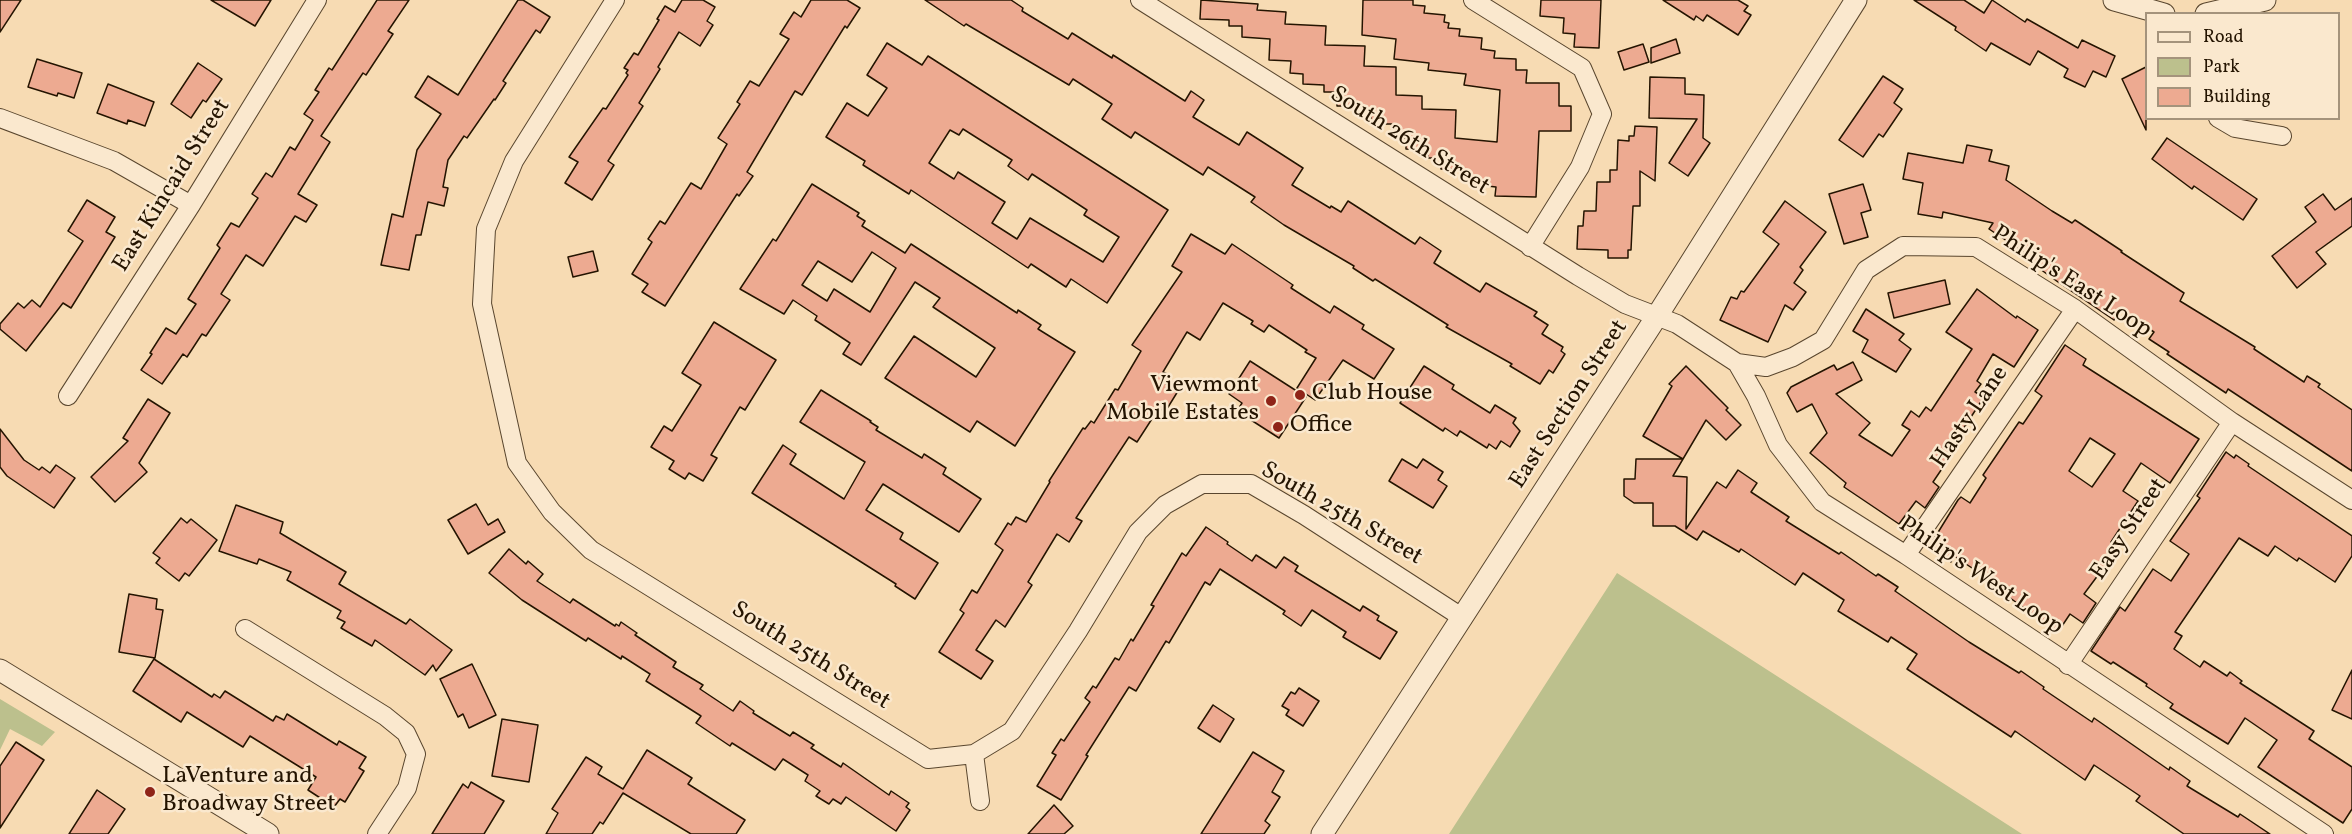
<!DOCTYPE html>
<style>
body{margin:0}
#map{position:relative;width:2352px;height:834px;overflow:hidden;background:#f7dbb3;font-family:Vollkorn,serif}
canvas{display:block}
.legend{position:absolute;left:2145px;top:12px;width:195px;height:108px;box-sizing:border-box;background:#fae8ce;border:2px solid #a4937c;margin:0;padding:8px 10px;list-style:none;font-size:18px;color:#241401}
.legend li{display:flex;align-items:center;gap:12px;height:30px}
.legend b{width:30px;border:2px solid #a4937c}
</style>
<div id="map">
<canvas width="2352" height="834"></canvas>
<ul class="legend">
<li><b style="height:8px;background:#fae8ce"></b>Road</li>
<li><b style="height:16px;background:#bcc08d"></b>Park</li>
<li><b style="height:16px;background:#edaa91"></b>Building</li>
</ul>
</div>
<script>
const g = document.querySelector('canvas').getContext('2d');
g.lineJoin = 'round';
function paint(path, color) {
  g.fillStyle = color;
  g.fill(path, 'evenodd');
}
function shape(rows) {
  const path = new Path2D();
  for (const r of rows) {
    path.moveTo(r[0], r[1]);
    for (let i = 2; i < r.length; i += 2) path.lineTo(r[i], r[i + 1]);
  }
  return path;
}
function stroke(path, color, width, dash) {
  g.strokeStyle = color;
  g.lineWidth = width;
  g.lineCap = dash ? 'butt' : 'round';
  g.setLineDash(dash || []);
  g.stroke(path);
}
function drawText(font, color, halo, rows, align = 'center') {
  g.font = font + ' Vollkorn,serif';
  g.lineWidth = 5;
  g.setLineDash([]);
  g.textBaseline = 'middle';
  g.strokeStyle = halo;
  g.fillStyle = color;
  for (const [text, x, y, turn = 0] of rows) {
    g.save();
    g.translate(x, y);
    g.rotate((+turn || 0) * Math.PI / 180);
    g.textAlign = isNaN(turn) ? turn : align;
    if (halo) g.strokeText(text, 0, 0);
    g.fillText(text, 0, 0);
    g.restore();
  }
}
const green = shape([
 [1617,573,2022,834,1449,834],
 [0,699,55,732,42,746,10,729,0,750]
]);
const building = shape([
 [0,0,21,0,0,32,0,0],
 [211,0,271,0,255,26,211,0],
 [377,0,409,0,388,31,393,34,366,75,363,73,321,136,330,142,298,194,317,205,306,222,295,216,263,266,246,255,221,294,230,300,206,336,202,334,187,357,183,354,162,384,141,370,152,354,150,353,166,328,176,334,196,304,188,299,220,248,217,245,231,223,239,227,258,198,252,194,266,173,272,177,290,147,295,150,313,120,304,114,319,92,315,90,329,68,332,70,377,0],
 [518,0,523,0,550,17,540,33,536,30,523,50,503,81,506,83,495,100,494,99,467,138,464,136,448,160,443,187,448,188,444,206,428,202,421,235,416,235,409,270,381,265,392,214,403,217,417,150,441,114,415,97,428,76,458,95,518,0],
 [682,0,703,0,715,7,707,21,713,25,700,46,679,32,658,67,660,69,639,103,643,106,608,161,614,165,592,200,565,183,578,162,569,157,603,108,606,109,628,75,626,73,628,70,624,68,634,53,638,55,659,20,657,19,665,6,675,12,682,0],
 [811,0,847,0,860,8,847,28,845,26,802,95,795,91,747,172,753,176,739,196,737,194,665,306,642,292,648,284,632,274,652,242,648,239,660,221,665,224,691,183,701,189,727,144,718,138,740,104,737,102,750,81,759,86,789,39,780,34,794,12,801,17,811,0],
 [925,0,1011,0,1023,8,1022,11,1068,39,1072,33,1112,58,1113,55,1185,101,1191,91,1204,100,1193,117,1239,145,1247,132,1303,168,1292,185,1330,208,1331,206,1341,212,1348,201,1415,244,1420,237,1441,251,1434,263,1480,292,1486,283,1537,312,1534,316,1548,325,1542,334,1563,347,1561,351,1565,354,1553,373,1549,370,1540,384,1510,366,1512,364,1446,327,1448,325,1375,279,1373,281,1353,268,1354,266,1284,225,1251,202,1255,197,1208,167,1203,175,1135,132,1131,138,1102,119,1112,104,1073,79,1069,85,966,24,964,26,925,0],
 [1201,0,1258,4,1257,10,1286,12,1285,24,1326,26,1325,45,1365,46,1364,66,1396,67,1396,95,1422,96,1422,109,1456,110,1455,138,1497,142,1500,90,1464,85,1466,74,1428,70,1429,63,1394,59,1396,39,1362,35,1363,0,1413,0,1413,5,1425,6,1424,13,1445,15,1444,22,1449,23,1448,28,1460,29,1459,36,1482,38,1481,49,1495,51,1494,58,1516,59,1516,70,1527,70,1526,83,1559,83,1559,106,1571,106,1571,131,1539,131,1536,197,1495,196,1496,187,1471,184,1472,179,1462,178,1463,170,1441,169,1441,158,1428,158,1428,150,1406,149,1406,138,1396,138,1397,124,1371,124,1371,115,1360,114,1360,106,1337,106,1337,92,1324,92,1324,85,1303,84,1303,74,1290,73,1291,61,1269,60,1270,39,1242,37,1242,26,1229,26,1229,20,1200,19,1201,0],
 [1541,0,1601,0,1599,48,1574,47,1575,34,1563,33,1564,18,1540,16,1541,0],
 [1663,0,1738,0,1748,6,1744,11,1751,15,1738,35,1707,15,1703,21,1696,16,1694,20,1663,0],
 [1914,0,1964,0,1984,13,1992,0,2025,22,2027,19,2078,48,2082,40,2115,56,2106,77,2093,71,2085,87,2064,77,2068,69,2038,51,2030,65,1991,43,1986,51,1955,30,1956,27,1914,0],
 [1676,39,1680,53,1651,63,1651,48,1676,39],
 [887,43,922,65,928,56,1168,210,1107,303,1071,279,1066,287,1031,264,1028,268,911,190,909,194,863,165,865,161,826,137,847,103,868,116,887,88,867,75,887,43],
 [963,129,1012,160,1008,166,1028,180,1032,174,1087,210,1084,215,1119,237,1103,262,1030,218,1017,239,992,223,1005,202,958,172,954,179,929,163,950,130,959,135,963,129],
 [1643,44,1649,62,1624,70,1618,52,1643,44],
 [37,59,82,73,74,98,58,93,57,96,28,87,37,59],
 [198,63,222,79,206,102,203,100,191,118,171,104,198,63],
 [2146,67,2146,130,2122,79,2146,67],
 [1883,76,1903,89,1894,103,1902,109,1883,137,1879,134,1863,157,1839,140,1883,76],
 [1650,77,1685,78,1685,94,1704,95,1703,138,1710,143,1688,176,1669,163,1697,119,1649,118,1650,77],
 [108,84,154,102,145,126,128,120,127,124,97,113,108,84],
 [1635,126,1657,127,1655,181,1640,171,1640,206,1633,206,1631,250,1628,250,1628,258,1608,258,1608,250,1577,249,1578,226,1583,226,1584,211,1596,211,1597,182,1610,182,1610,170,1617,170,1618,140,1629,141,1629,136,1634,136,1635,126],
 [2167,138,2257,199,2243,220,2194,186,2192,189,2152,159,2167,138],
 [1967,145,1992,150,1989,161,2009,166,2006,180,2052,211,2072,223,2075,220,2122,251,2121,252,2184,293,2180,301,2255,347,2254,349,2304,382,2307,376,2320,384,2318,387,2352,410,2352,471,2228,389,2226,393,2167,354,2169,352,2149,339,2154,332,2120,310,2114,320,2058,282,2022,256,2025,253,1989,229,1993,223,1943,212,1942,218,1918,214,1923,183,1903,179,1908,153,1963,163,1967,145],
 [812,184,859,213,857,216,865,221,862,226,905,253,911,244,1017,313,1018,310,1041,325,1038,329,1075,352,1015,446,977,421,970,432,885,378,914,336,976,377,995,348,933,307,940,298,915,282,861,365,843,354,850,343,815,320,817,316,793,300,784,314,740,289,773,239,776,241,812,184],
 [872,252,896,268,870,312,834,289,827,301,802,285,818,261,852,282,872,252],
 [1863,184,1871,210,1861,213,1868,237,1844,244,1829,194,1863,184],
 [2323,194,2335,210,2352,198,2352,226,2316,252,2326,264,2297,288,2272,256,2316,222,2305,207,2323,194],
 [87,200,115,217,106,232,115,237,71,308,63,303,26,351,0,329,0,324,18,303,24,308,32,300,40,307,83,241,68,231,87,200],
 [1785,201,1826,232,1800,267,1803,270,1794,283,1806,292,1793,310,1785,305,1768,342,1720,320,1731,297,1737,299,1741,291,1744,292,1779,244,1763,232,1785,201],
 [1191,234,1225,254,1232,244,1293,285,1291,288,1330,313,1334,306,1364,325,1362,329,1394,349,1374,379,1343,360,1315,400,1297,388,1316,358,1305,352,1307,350,1269,325,1264,332,1251,324,1253,321,1223,303,1200,340,1187,332,1163,372,1171,376,1166,384,1178,391,1165,412,1159,408,1137,442,1129,437,1076,518,1082,521,1069,542,1057,534,1028,582,1032,585,1005,627,996,620,976,650,993,661,981,679,939,652,964,613,960,610,972,590,977,593,1003,550,995,544,1008,523,1011,525,1016,517,1026,522,1050,482,1049,481,1083,428,1085,429,1091,421,1094,423,1115,389,1118,390,1141,351,1132,345,1182,272,1172,266,1191,234],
 [593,251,598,271,573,277,568,257,593,251],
 [1945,280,1950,304,1894,318,1888,293,1945,280],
 [1977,289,2016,318,2017,316,2038,330,2014,367,1993,354,1977,381,1981,384,1975,392,1984,397,1956,440,1960,442,1933,482,1939,487,1925,508,1916,501,1899,524,1844,487,1846,483,1810,453,1827,433,1812,404,1797,412,1787,393,1791,387,1834,365,1837,370,1853,362,1862,380,1836,394,1870,423,1859,435,1892,456,1910,430,1902,425,1911,411,1919,417,1926,407,1931,411,1972,349,1946,332,1977,289],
 [1866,309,1904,334,1899,340,1911,349,1896,372,1862,352,1868,340,1853,331,1866,309],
 [714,322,776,360,745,410,740,407,711,455,717,458,703,481,689,473,685,479,669,469,674,461,651,447,664,426,672,431,701,385,682,373,714,322],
 [2065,345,2086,359,2083,365,2199,439,2170,483,2141,463,2123,491,2138,501,2111,542,2119,547,2084,594,2096,603,2083,623,2070,614,2058,632,2003,593,2005,590,1954,556,1951,562,1929,547,1958,500,1961,497,1970,503,1986,478,1983,475,2019,422,2023,424,2042,396,2035,391,2065,345],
 [2090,438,2115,454,2092,487,2069,471,2090,438],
 [1250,361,1306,397,1279,438,1237,411,1242,403,1229,394,1250,361],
 [1424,366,1454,385,1452,389,1490,413,1495,405,1516,418,1513,423,1520,431,1510,447,1501,441,1496,449,1489,444,1487,448,1460,431,1457,436,1445,428,1443,431,1400,403,1424,366],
 [1686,366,1728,408,1726,410,1741,425,1726,440,1706,420,1683,459,1643,436,1672,386,1669,384,1686,366],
 [821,390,871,421,870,422,878,427,876,430,922,458,924,454,946,468,943,474,981,499,959,532,883,484,866,510,903,533,900,539,938,563,915,599,895,586,896,584,752,493,783,445,796,454,790,464,844,499,865,462,800,422,821,390],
 [148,399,170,413,139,463,147,472,115,502,91,477,128,441,123,438,148,399],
 [0,429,24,460,39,470,42,467,50,473,56,465,75,478,54,508,7,476,0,467,0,429],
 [2226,452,2234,458,2236,455,2249,464,2248,466,2352,536,2352,556,2335,582,2299,558,2297,561,2275,546,2268,556,2239,538,2175,632,2182,636,2174,649,2200,667,2204,661,2227,676,2230,672,2242,681,2240,683,2314,731,2309,739,2352,767,2352,809,2343,823,2258,767,2277,740,2245,718,2228,744,2170,708,2173,704,2146,686,2147,684,2113,662,2111,664,2091,651,2120,607,2125,611,2153,569,2171,581,2189,554,2170,541,2200,498,2197,496,2226,452],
 [1402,459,1417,468,1423,459,1443,472,1438,480,1447,486,1433,508,1389,481,1402,459],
 [1636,459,1683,459,1673,476,1687,477,1686,529,1717,482,1726,488,1738,470,1757,483,1751,492,1789,517,1786,521,1839,554,1841,552,1876,576,1878,574,1898,587,1895,591,1969,642,2019,673,2021,671,2044,687,2043,689,2092,722,2094,718,2169,770,2170,767,2190,781,2187,786,2238,817,2240,814,2270,834,2184,834,2136,801,2140,796,2094,765,2085,780,2015,731,2011,737,1907,669,1917,654,1891,637,1888,642,1838,611,1844,600,1803,573,1795,585,1741,549,1739,552,1703,531,1697,540,1675,526,1653,526,1653,503,1634,503,1624,496,1624,479,1635,479,1636,459],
 [476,504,488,525,498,519,505,532,468,554,448,520,476,504],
 [236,505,283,522,280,533,346,572,339,584,406,624,410,619,452,650,436,671,433,665,425,675,375,640,372,646,341,628,345,622,337,618,341,611,287,580,291,572,259,559,257,564,219,551,236,505],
 [181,518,187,523,191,519,217,540,189,576,185,573,179,581,156,563,160,558,153,553,181,518],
 [1206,527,1228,542,1227,544,1252,561,1256,555,1276,568,1284,557,1298,566,1295,571,1360,611,1363,606,1379,616,1377,620,1397,632,1380,659,1343,637,1346,632,1312,610,1301,626,1283,614,1285,611,1220,569,1210,585,1205,582,1169,643,1166,641,1136,691,1129,687,1086,755,1088,756,1061,800,1037,786,1056,755,1052,753,1061,739,1064,741,1090,702,1085,698,1093,686,1096,688,1115,658,1119,660,1131,639,1133,641,1154,606,1151,605,1182,553,1186,556,1206,527],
 [509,549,526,564,528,561,543,574,537,581,570,603,573,599,615,626,616,624,619,626,621,622,637,633,635,635,676,662,673,667,703,685,700,689,733,711,740,701,754,711,753,713,790,736,793,732,814,745,811,748,841,767,843,763,889,795,891,791,909,803,906,807,910,810,896,831,846,797,841,804,833,799,829,804,816,796,820,791,805,781,808,775,783,759,775,770,732,743,730,746,696,723,701,716,646,681,650,674,622,656,621,659,588,638,586,641,522,600,489,573,509,549],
 [129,594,157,599,156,609,163,610,155,658,119,652,129,594],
 [154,659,212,697,214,694,220,698,225,691,273,721,276,716,284,720,287,714,337,745,339,741,366,757,359,768,364,771,345,802,340,799,334,807,308,790,316,777,250,736,243,747,187,712,181,722,133,691,154,659],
 [472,664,496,715,469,728,463,714,458,717,440,679,472,664],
 [2352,670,2352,719,2332,710,2352,670],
 [1299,688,1319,701,1303,726,1286,715,1289,710,1282,706,1291,692,1295,694,1299,688],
 [1213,705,1234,719,1220,742,1198,728,1213,705],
 [502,719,538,725,529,782,492,776,502,719],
 [16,742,44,760,0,828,0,766,16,742],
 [647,750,692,778,688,784,745,820,736,834,691,834,623,793,603,824,600,822,592,834,546,834,558,813,552,809,586,757,602,767,598,774,623,789,647,750],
 [1253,752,1284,771,1272,792,1280,797,1265,821,1270,825,1264,834,1201,834,1253,752],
 [471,782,504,801,484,834,432,834,463,784,468,788,471,782],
 [97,790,125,809,108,834,69,834,97,790],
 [1054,805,1073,826,1064,834,1028,834,1054,805]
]);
const minor = shape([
 [615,0,514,161,486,229,482,304,517,463,552,512,591,550,928,759,974,754,1012,731,1078,631,1138,532,1165,505,1202,484,1251,484,1304,515,1463,618],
 [1140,0,1578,276,1625,304,1677,324,1737,363,1756,396,1778,445,1822,502,1906,555,2324,834],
 [1473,0,1582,68,1602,114,1580,167,1530,247],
 [0,118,114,161,191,205],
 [2218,118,2235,128,2282,136],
 [1737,363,1766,367,1793,357,1823,340,1866,270,1903,246,1976,247,2075,309,2232,422,2352,500],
 [68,396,191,205,317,0],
 [1906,555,2075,309],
 [245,629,385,716,406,733,416,754,407,788,377,834],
 [2068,665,2232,422],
 [974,754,980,801]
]);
const tertiary = shape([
 [2114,0,2164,14],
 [2206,14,2265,0],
 [0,670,268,834],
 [1322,834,1657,316,1856,0]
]);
const markers = [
 [1300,395,6,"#8f2418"],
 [1271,401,6,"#8f2418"],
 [1278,427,6,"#8f2418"],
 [150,792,6,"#8f2418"]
];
const streetNames = [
 ["South 26th Street",1409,142,32],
 ["East Kincaid Street",173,186,-58],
 ["Philip's East Loop",2071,283,33],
 ["East Section Street",1570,405,-57],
 ["Hasty Lane",1971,418,-56],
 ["South 25th Street",1341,515,30],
 ["Easy Street",2130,530,-56],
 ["Philip's West Loop",1980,577,34],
 ["South 25th Street",810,657,32]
];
const poiNames = [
 ["Viewmont",1259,387,"right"],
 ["Mobile Estates",1259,415,"right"],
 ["Club House",1312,395],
 ["Office",1290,427],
 ["LaVenture and",162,778],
 ["Broadway Street",162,806]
];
paint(green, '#bcc08d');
paint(building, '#edaa91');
stroke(building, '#241401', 1.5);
stroke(minor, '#59462e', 20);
stroke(tertiary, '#59462e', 23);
stroke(minor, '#fae8ce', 18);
stroke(tertiary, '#fae8ce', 21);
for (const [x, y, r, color] of markers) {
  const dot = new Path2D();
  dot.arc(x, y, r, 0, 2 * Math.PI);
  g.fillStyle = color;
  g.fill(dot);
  stroke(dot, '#fae8ce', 2);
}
drawText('24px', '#241401', '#fae8ce', streetNames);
drawText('24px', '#241401', '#fae8ce', poiNames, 'left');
</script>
